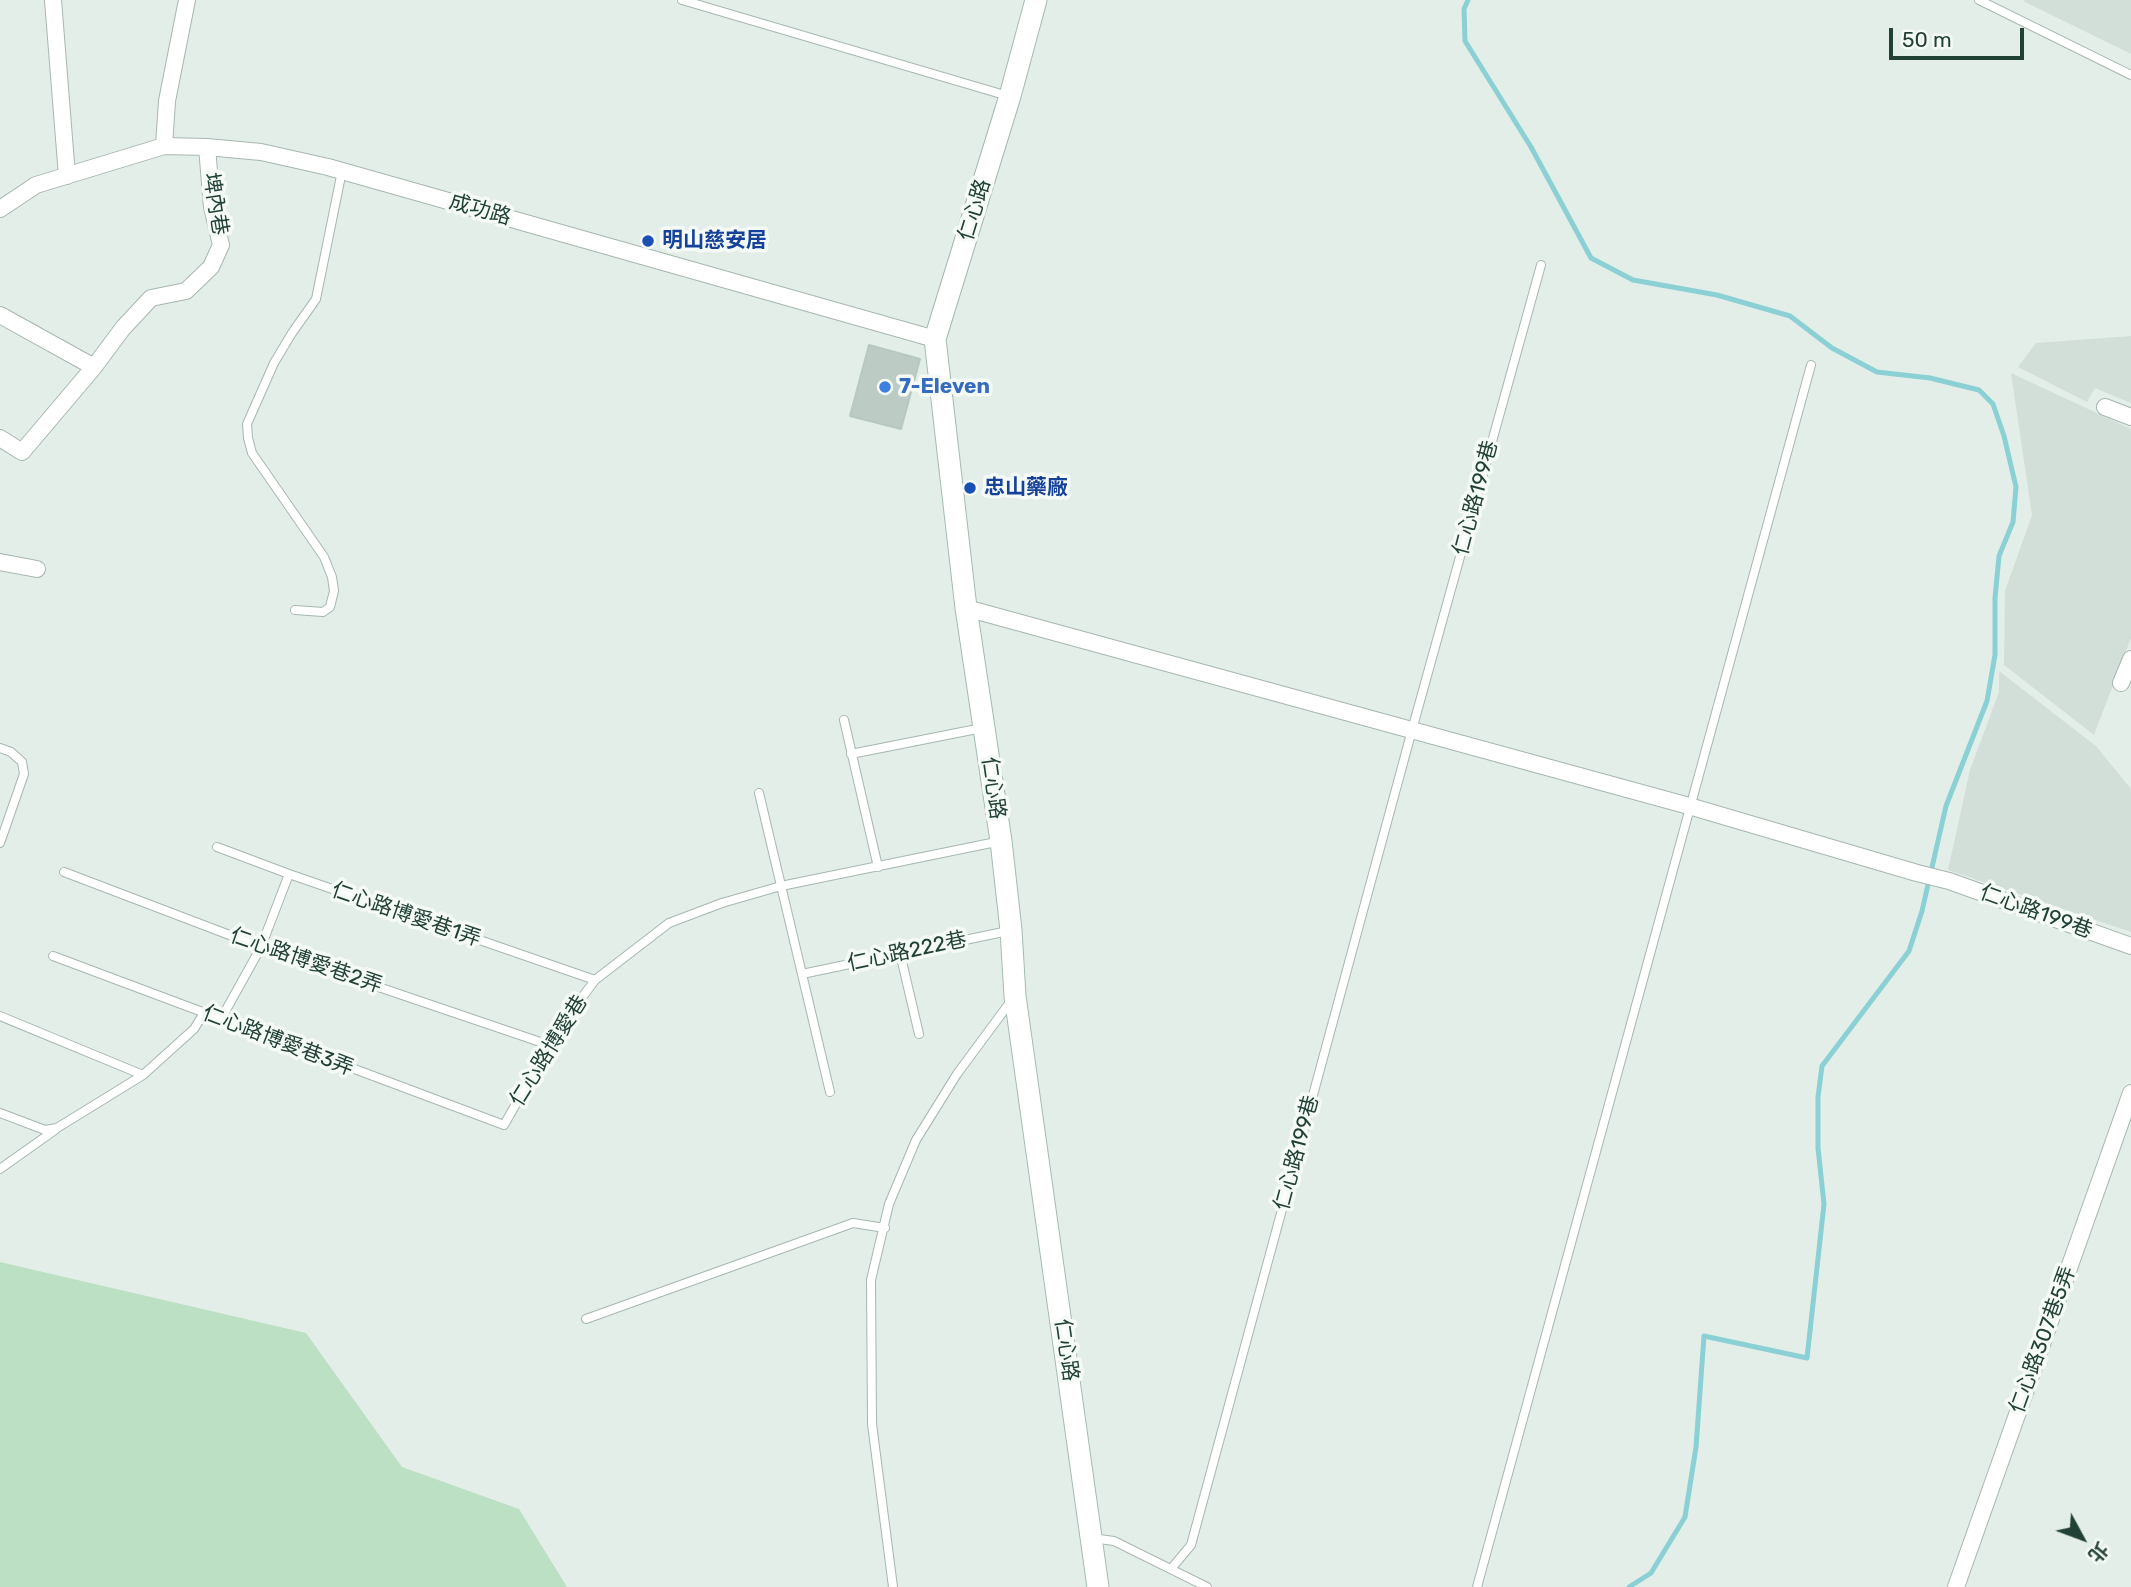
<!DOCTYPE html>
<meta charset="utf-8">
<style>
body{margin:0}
#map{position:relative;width:2131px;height:1587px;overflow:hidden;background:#e4eee9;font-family:Rubik,"Noto Sans TC",sans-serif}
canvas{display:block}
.north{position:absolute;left:2047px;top:1503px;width:70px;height:70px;-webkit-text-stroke:5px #f5faf7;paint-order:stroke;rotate:131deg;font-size:19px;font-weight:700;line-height:28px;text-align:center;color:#224136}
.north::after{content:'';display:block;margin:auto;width:24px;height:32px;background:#224136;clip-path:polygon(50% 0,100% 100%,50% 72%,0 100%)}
.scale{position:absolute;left:1889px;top:28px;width:135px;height:32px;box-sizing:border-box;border:4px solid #224136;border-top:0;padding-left:9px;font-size:21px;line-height:24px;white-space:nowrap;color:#224136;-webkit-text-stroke:5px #f5faf7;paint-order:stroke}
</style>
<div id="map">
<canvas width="2131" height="1587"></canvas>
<div class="north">北</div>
<div class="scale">50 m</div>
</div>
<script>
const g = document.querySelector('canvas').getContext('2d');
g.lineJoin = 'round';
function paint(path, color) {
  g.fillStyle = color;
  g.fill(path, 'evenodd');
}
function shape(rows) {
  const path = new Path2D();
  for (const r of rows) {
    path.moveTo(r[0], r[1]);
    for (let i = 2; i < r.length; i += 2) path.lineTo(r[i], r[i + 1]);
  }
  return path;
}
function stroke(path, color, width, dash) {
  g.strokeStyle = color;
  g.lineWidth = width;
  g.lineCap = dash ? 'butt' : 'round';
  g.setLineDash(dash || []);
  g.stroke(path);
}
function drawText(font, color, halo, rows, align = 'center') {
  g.font = font + ' Rubik,"Noto Sans TC",sans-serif';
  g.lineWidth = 7;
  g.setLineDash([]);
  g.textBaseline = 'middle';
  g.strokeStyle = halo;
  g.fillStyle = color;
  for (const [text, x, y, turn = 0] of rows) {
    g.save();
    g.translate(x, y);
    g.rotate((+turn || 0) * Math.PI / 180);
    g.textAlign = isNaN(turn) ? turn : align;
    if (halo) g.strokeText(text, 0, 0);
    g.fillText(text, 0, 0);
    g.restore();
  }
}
const built = shape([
 [2024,0,2131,0,2131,54,2023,1],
 [2131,336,2131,403,2095,388,2087,402,2018,367,2036,343],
 [2011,373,2131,429,2131,638,2094,735,2004,665,2005,591,2032,515],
 [1999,671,2096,746,2131,789,2131,932,1948,870,1970,770,1999,692]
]);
const green = shape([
 [0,1262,306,1333,402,1467,519,1509,567,1587,0,1587]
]);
const stream = shape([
 [1468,0,1464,9,1465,41,1531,147,1591,258,1633,280,1717,295,1790,316,1832,348,1877,372,1930,378,1979,390,1993,404,2004,436,2016,487,2013,522,1999,556,1995,598,1995,655,1987,701,1946,806,1922,911,1909,951,1822,1066,1818,1097,1818,1148,1824,1204,1807,1358,1704,1336,1696,1447,1685,1517,1651,1573,1629,1587]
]);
const building = shape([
 [869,345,920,359,901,429,850,416,869,345]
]);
const lane = shape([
 [682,0,1008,96],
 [1979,0,2131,75],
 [295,610,323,612,330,607,334,591,332,577,324,557,252,453,248,438,247,424,274,363,292,333,316,299,342,171],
 [844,720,878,867],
 [0,748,11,752,22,762,24,774,0,843],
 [851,754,982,728],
 [759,793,830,1092],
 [217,847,289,874,595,980],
 [64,872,261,947,549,1045],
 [900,953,919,1034],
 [53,956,504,1125,558,1030,595,980,669,923,722,903,781,886,1001,841],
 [802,974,1008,931],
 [0,1016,143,1075],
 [221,1019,261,947,289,874],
 [0,1113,45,1130,57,1128,143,1075,194,1029,204,1013],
 [0,1169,55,1130],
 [586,1319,853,1223,885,1228],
 [1092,1538,1114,1541,1207,1587],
 [1171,1569,1191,1545,1412,730,1541,265],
 [893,1587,872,1424,871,1280,889,1204,916,1140,957,1074,1011,1001],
 [1477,1587,1811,365]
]);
const street = shape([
 [53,0,67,176],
 [164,146,167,101,187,0],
 [0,209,36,185,164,146,207,147,261,152,328,167,935,339],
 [0,315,94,367],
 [2105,407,2131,417],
 [0,438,22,452,94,367,123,328,151,298,186,291,211,267,221,245,212,207,207,147],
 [0,562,37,569],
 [966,608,1689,806,1917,873,1949,881,2131,946],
 [2121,683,2131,659],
 [1956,1587,2131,1093]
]);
const secondary = shape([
 [1036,0,1010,96,935,339,966,608,1001,841,1011,930,1015,996,1098,1587]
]);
const markers = [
 [648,241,7,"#1a4fb4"],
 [885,387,7,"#3f7fe0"],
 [970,488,7,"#1a4fb4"]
];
const streetNames = [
 ["埤內巷",215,204,81],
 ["成功路",480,210,16],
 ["仁心路",975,210,-73],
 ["仁心路199巷",1476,498,-75],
 ["仁心路",993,788,82],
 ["仁心路199巷",2036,912,20],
 ["仁心路博愛巷1弄",406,915,19],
 ["仁心路222巷",907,952,-12],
 ["仁心路博愛巷2弄",306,961,19],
 ["仁心路博愛巷3弄",278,1041,21],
 ["仁心路博愛巷",549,1051,-58],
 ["仁心路199巷",1297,1153,-75],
 ["仁心路307巷5弄",2043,1340,-70],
 ["仁心路",1066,1350,82]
];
const transitNames = [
 ["明山慈安居",662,241],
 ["忠山藥廠",984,488]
];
const shopNames = [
 ["7-Eleven",899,387]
];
paint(built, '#d2ded8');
paint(green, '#bce0c3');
stroke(stream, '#8ad0d5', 5);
paint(building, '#bcccc4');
stroke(building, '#b6c8bf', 2);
stroke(lane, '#a6b7b0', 10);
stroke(street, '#a6b7b0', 18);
stroke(secondary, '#a2bbb0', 23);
stroke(lane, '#fff', 8);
stroke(street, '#fff', 16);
stroke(secondary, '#fff', 21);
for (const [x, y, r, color] of markers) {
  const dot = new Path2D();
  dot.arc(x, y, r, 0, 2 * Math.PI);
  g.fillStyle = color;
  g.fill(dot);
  stroke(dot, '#f5faf7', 2.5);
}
drawText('21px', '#224136', '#f5faf7', streetNames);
drawText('bold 21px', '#164399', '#f5faf7', transitNames, 'left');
drawText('bold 21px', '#366cbe', '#f5faf7', shopNames, 'left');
</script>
